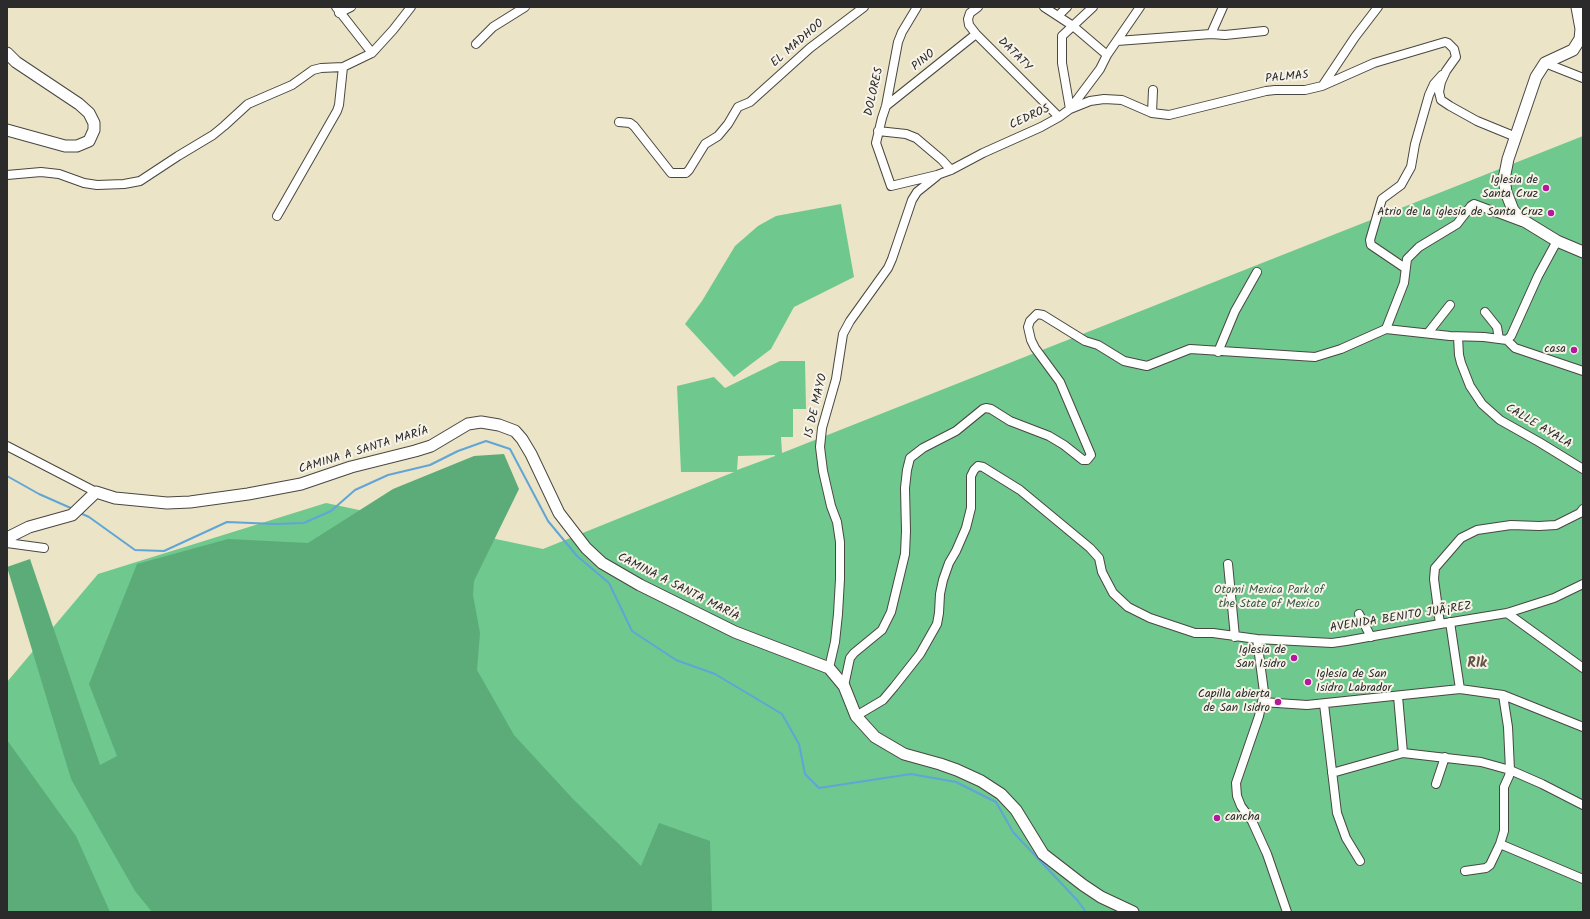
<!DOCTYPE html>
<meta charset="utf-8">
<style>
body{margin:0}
#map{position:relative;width:1590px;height:919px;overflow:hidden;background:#ebe4c6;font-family:Kalam,sans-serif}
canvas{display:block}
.frame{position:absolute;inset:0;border:8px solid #2b2b2b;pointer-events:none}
</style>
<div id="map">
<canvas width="1590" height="919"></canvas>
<div class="frame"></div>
</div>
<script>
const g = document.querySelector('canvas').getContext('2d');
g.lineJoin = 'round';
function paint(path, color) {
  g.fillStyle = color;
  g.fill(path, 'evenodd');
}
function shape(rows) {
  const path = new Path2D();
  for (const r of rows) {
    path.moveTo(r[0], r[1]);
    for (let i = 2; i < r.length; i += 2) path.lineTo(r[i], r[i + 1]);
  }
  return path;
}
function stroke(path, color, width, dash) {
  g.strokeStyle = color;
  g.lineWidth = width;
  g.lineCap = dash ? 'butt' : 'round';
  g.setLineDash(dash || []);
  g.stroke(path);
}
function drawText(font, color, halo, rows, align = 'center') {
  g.font = font + ' Kalam,sans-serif';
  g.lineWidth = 4;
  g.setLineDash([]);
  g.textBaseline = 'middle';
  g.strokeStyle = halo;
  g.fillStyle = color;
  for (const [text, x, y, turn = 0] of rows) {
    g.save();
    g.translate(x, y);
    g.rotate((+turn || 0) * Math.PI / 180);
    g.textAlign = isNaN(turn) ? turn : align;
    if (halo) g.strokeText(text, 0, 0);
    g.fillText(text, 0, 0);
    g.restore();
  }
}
const green = shape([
 [1583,136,1583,912,7,912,7,682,98,574,326,503,543,549,734,472,681,472,677,386,714,377,725,388,780,361,805,361,806,409,793,409,793,437,781,437,782,453],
 [775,455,775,456,737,470,738,456],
 [841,204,854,277,794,307,771,349,734,377,685,324,702,301,735,246,758,226,776,216]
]);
const forest = shape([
 [504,454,519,489,474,581,473,595,480,633,477,670,514,735,573,799,641,866,659,823,710,841,712,912,152,912,135,891,71,779,7,567,30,559,100,765,117,756,89,684,137,564,228,539,308,543,393,489,474,456],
 [7,740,76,836,110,912,7,912]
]);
const stream = shape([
 [7,476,39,494,73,509],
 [80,513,89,517,135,550,164,551,227,522,275,524,304,523,331,511,355,490,388,475,430,465,458,451,486,441,510,449,548,521,577,556,609,583,632,631,676,660,715,674,782,714,799,744,805,774,819,788,911,774,956,782,996,802,1013,832,1077,900,1086,912]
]);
const street = shape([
 [336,7,372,53],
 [917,7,902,32,898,42,886,106,882,118,876,143,891,186,937,175,951,170,983,153,1041,127,1059,117,1070,109,1090,101,1104,99,1122,100,1152,113,1169,115,1266,91,1275,90,1305,90,1322,86,1374,63,1445,42,1448,43,1454,49,1456,57,1446,71,1441,82,1439,92,1441,100,1450,106,1477,121,1516,137],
 [978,7,970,13,968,19,969,25,976,34,1059,117],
 [1044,7,1073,26,1107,55],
 [339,13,351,7],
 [1058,16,1067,7],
 [1211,34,1225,35,1264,31],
 [1117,41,1211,34,1223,7],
 [476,44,493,27,525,7],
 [1545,63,1583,78],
 [1323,85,1355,37,1378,7],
 [886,106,976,34],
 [1070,109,1100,69,1107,55,1140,7],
 [1070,109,1062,63,1062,36,1093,7],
 [1152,113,1153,90],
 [619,122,630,123,634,126,671,173,686,173,689,170,705,144,718,136,728,124,738,107,750,102,810,48,864,7],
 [878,131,906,134,916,138,942,160,951,170],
 [7,175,41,172,59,174,84,183,97,185,124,184,140,181,178,156,213,135,224,126,248,104,292,85,313,70,321,68,343,67],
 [277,216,337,111,339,105,343,67,372,53,393,30,411,7],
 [1405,268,1371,245,1370,240,1382,199,1401,185,1411,167,1415,144,1429,95,1434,84,1442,75],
 [1485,312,1497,327,1499,339],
 [1386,329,1404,283,1407,259,1419,247,1457,224,1471,206,1474,204,1522,222],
 [1428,333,1450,305],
 [1458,337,1459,355,1461,363,1470,386,1482,404,1500,420,1539,442,1583,469],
 [1507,340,1511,336,1538,276,1557,241],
 [1218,352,1235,311,1257,272],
 [7,446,96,492],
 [7,543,44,548],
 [1228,564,1235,637],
 [1507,613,1583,668],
 [1359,614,1371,637],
 [1450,622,1460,689],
 [1440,624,1434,579,1435,568,1461,538,1477,530,1511,525,1539,526,1556,525,1580,513,1583,509],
 [1257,639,1264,692,1259,716,1236,783,1237,796,1241,806,1252,821,1267,854,1287,912],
 [829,668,835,642,838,614,840,579,840,542,837,522,831,506,823,471,820,447,822,428,836,379,843,334,850,321,888,268,892,259,912,200,917,192,937,176],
 [844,686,850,658,854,653,882,630,891,612,905,554,906,531,905,488,907,470,910,458,923,448,956,431,983,409,986,408,991,409,1010,421,1049,436,1064,445,1083,460,1087,460,1091,455,1060,382,1035,348,1031,340,1028,327,1030,321,1037,314,1043,315,1085,341,1098,345,1124,361,1147,366,1190,349,1315,357,1341,349,1386,329,1450,336,1484,337,1507,340,1515,348,1583,371],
 [1398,696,1403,753],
 [1262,702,1307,705,1460,689,1503,695,1583,727],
 [1324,704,1337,813,1346,838,1360,861],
 [856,716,883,700,894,687,920,654,937,624,939,613,940,594,943,580,949,563,956,551,966,528,971,508,971,476,974,470,978,466,983,467,1020,490,1090,548,1099,558,1102,572,1113,593,1128,607,1150,618,1195,633,1213,633,1257,639,1332,643,1346,641,1440,624,1507,613,1554,598,1583,584],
 [1332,773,1403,753,1481,762,1510,770,1542,784,1583,805],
 [1436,784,1445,757],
 [1500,844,1583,879],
 [1465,871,1486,868,1490,865,1500,844,1504,831,1504,787,1509,776,1510,770,1508,727,1503,695]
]);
const secondary = shape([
 [1577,7,1581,29,1580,39,1573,50,1545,63,1536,77,1508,159,1504,179,1506,192,1513,210,1521,219,1557,241,1583,252],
 [7,53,16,62,79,104,89,113,94,123,94,130,89,141,77,146,65,146,7,130],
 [7,538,29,527,72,515,96,492,115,498,167,503,190,502,248,494,301,484,351,467,415,451,431,446,468,424,481,422,499,425,515,431,522,439,531,454,559,513,586,548,602,563,640,585,735,632,829,668,844,686,856,716,875,737,904,754,940,764,957,770,981,781,1001,794,1016,810,1043,854,1083,885,1101,897,1133,912]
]);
const markers = [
 [1546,188,4,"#b5179e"],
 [1551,213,4,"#b5179e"],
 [1574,350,4,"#b5179e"],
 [1294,658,4,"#b5179e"],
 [1308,682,4,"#b5179e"],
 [1278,702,4,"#b5179e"],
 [1217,818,4,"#b5179e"]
];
const streetNames = [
 ["EL MADHOO",798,44,-41],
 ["DATATY",1014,55,45],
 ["PINO",924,61,-39],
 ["PALMAS",1287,78,-6],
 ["DOLORES",875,92,-77],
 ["CEDROS",1030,118,-25],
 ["15 DE MAYO",817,406,-77],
 ["CALLE AYALA",1538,427,31],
 ["CAMINA A SANTA MARÍA",364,451,-17],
 ["CAMINA A SANTA MARÍA",678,588,27],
 ["AVENIDA BENITO JUÃ¡REZ",1401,618,-9]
];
const poiNames = [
 ["Iglesia de",1538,181],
 ["Santa Cruz",1538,195],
 ["Atrio de la iglesia de Santa Cruz",1543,213],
 ["casa",1566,350],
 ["Iglesia de",1286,651],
 ["San Isidro",1286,665],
 ["Iglesia de San",1316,675,"left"],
 ["Isidro Labrador",1316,689,"left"],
 ["Capilla abierta",1270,695],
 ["de San Isidro",1270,709],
 ["cancha",1225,818,"left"]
];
const parkNames = [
 ["Otomi Mexica Park of",1269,591],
 ["the State of Mexico",1269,605]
];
const quarterNames = [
 ["R1k",1477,665]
];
paint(green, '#6fc88e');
paint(forest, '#5bac79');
stroke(stream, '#61a5d6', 2);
stroke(street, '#484742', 10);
stroke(secondary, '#484742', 13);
stroke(street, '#fff', 8);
stroke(secondary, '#fff', 11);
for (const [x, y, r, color] of markers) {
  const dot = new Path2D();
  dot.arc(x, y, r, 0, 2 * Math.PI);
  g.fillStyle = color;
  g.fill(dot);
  stroke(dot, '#f7f3e8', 1.5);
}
drawText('12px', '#2b2b2b', '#f7f3e8', streetNames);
drawText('12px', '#2b2b2b', '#f7f3e8', poiNames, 'right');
drawText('12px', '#3f5a49', '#f7f3e8', parkNames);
drawText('bold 14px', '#665346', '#f7f3e8', quarterNames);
</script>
